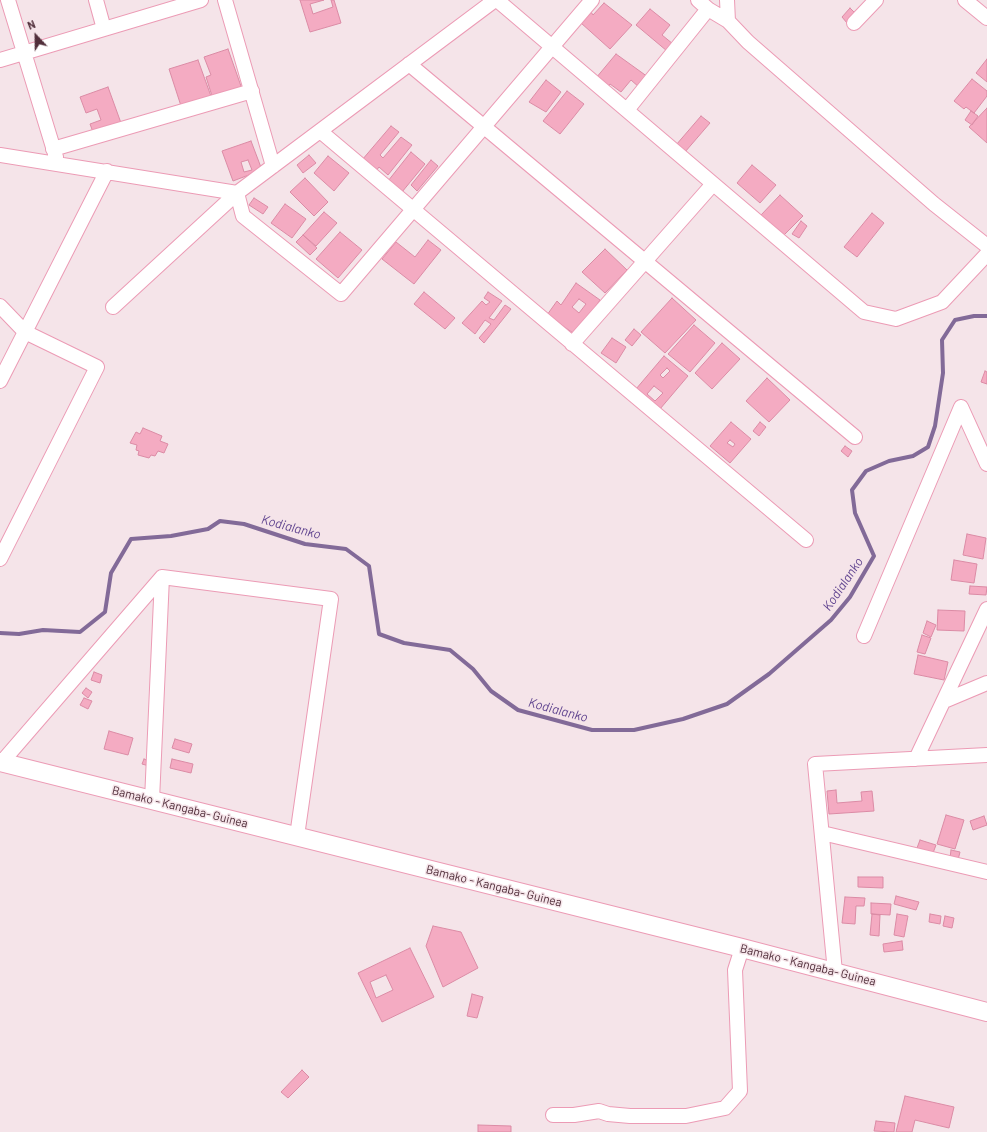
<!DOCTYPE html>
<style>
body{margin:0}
#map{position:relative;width:987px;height:1132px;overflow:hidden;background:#f5e4e9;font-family:Barlow,sans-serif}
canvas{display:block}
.north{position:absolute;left:16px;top:16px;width:40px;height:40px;-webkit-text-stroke:3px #f5e4e9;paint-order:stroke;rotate:338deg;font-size:11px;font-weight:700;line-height:16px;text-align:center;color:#512f3b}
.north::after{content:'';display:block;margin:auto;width:14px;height:18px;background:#512f3b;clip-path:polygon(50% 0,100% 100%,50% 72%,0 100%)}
</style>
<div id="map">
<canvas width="987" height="1132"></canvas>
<div class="north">N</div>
</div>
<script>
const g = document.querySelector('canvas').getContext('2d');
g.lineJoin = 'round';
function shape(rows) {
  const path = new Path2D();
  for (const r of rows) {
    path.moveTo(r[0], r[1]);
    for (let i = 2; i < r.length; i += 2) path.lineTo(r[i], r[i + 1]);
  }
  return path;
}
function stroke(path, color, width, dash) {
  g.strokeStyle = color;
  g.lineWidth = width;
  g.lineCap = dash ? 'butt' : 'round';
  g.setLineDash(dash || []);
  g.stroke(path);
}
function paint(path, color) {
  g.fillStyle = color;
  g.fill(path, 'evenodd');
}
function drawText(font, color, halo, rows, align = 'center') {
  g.font = font + ' Barlow,sans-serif';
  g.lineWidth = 3;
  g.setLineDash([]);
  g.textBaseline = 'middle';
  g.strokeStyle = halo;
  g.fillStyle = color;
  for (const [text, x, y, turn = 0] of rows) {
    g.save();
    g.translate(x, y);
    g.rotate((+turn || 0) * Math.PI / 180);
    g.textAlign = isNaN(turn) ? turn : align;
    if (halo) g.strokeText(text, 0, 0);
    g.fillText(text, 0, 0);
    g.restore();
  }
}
const stream = shape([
 [0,633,19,634,43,630,80,632,105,612,111,573,131,539,171,536,208,529,220,521,244,524,305,544,346,549,369,566,379,634,404,643,450,650,473,669,491,691,518,710,592,730,634,730,683,719,727,704,769,674,831,620,850,597,874,556,855,513,852,490,866,471,889,461,913,456,928,447,935,426,943,373,942,340,955,320,974,316,987,316]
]);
const building = shape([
 [300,0,324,0,310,4,313,14,333,7,331,0,334,0,341,23,310,32,300,0],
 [604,3,632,25,610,49,581,23,591,12,593,15,604,3],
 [850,8,856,14,847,23,842,17,850,8],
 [650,9,670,25,662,35,673,44,667,51,636,25,650,9],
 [228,49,242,89,213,99,206,77,211,75,204,57,228,49],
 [616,54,648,77,640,88,631,80,621,92,610,84,608,87,596,78,616,54],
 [987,59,987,82,976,73,987,59],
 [198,60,212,99,182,109,169,69,198,60],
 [972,79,987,91,987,96,974,113,966,107,964,109,954,101,972,79],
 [546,80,561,92,546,112,529,102,546,80],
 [108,87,121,123,93,132,90,124,101,120,97,109,86,113,80,97,108,87],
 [567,91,584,104,560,134,543,121,567,91],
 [987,108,987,143,969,127,987,108],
 [971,111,978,116,972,125,965,120,971,111],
 [701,116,710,123,685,152,676,145,701,116],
 [391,126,399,132,380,155,383,158,401,137,412,145,388,175,379,167,376,171,362,160,391,126],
 [251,141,262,170,233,181,222,151,251,141],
 [248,160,252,170,244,172,241,162,248,160],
 [411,152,425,164,402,192,388,181,411,152],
 [309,155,316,163,303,173,297,165,309,155],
 [328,156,349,173,334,191,314,173,328,156],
 [431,160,438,166,417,191,411,185,431,160],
 [752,165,776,185,760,203,737,183,752,165],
 [305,178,328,202,314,216,290,192,305,178],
 [780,195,803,216,783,236,761,215,780,195],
 [254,198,268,207,263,214,249,205,254,198],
 [285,204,306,219,292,238,271,223,285,204],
 [324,212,337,223,316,246,303,235,324,212],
 [872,213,884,223,857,257,844,247,872,213],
 [801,221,807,226,799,238,792,234,801,221],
 [340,232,362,250,338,278,316,259,340,232],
 [303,235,317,248,310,255,296,242,303,235],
 [428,240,441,250,414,284,382,259,396,242,415,257,428,240],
 [605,249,627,270,605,293,582,272,605,249],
 [576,283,600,300,576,335,547,315,557,301,561,305,576,283],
 [579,299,586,304,579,313,572,307,579,299],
 [424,292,455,318,445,329,414,304,424,292],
 [488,292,502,301,489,318,494,320,505,305,511,309,484,343,479,338,491,324,485,320,475,334,462,323,482,301,486,305,490,302,484,298,488,292],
 [672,298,696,320,665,353,641,332,672,298],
 [694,325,715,343,690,372,668,354,694,325],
 [634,329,641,335,632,346,625,340,634,329],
 [612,338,626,347,616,363,601,353,612,338],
 [722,343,740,359,712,389,695,373,722,343],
 [664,356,688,376,660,409,636,389,664,356],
 [667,368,670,371,663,378,660,375,667,368],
 [985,371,987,372,987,384,981,382,985,371],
 [767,378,790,400,769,422,746,401,767,378],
 [654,386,663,393,655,401,647,394,654,386],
 [731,422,751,439,730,463,710,446,731,422],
 [730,440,735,444,733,447,727,443,730,440],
 [760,422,766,427,759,436,753,431,760,422],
 [143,428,162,436,160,441,168,444,164,453,158,451,155,456,151,455,149,458,138,455,139,451,136,450,137,445,130,443,136,432,140,434,143,428],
 [845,446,852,451,848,457,841,451,845,446],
 [967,534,986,538,983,559,963,555,967,534],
 [954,560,977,564,974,583,951,580,954,560],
 [970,586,987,587,986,595,969,594,970,586],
 [938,610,965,611,964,631,937,630,938,610],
 [927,621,936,625,931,637,923,633,927,621],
 [922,635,931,638,925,654,917,652,922,635],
 [918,655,948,662,944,680,914,674,918,655],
 [94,672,102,675,100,683,91,680,94,672],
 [86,688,92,692,88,698,82,693,86,688],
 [84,698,92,701,88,709,80,705,84,698],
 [109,731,133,738,128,755,104,749,109,731],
 [175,739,192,744,189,753,172,748,175,739],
 [144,759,151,762,149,766,142,764,144,759],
 [172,759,193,764,191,773,170,768,172,759],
 [836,790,837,803,862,801,861,792,872,791,874,811,829,814,827,791,836,790],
 [946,815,964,820,955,849,937,844,946,815],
 [984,816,987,825,973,830,970,821,984,816],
 [920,840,936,845,933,853,917,848,920,840],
 [951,850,960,852,958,860,950,858,951,850],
 [858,877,883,877,883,888,858,887,858,877],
 [896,896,919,902,916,910,894,904,896,896],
 [845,897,865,898,864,906,856,906,855,924,842,923,845,897],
 [871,903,891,904,890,915,871,914,871,903],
 [872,914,880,915,879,936,870,935,872,914],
 [897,914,908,916,904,937,894,935,897,914],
 [930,914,941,916,940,924,929,922,930,914],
 [945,916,954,918,952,928,943,926,945,916],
 [433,926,461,932,478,968,443,987,426,946,433,926],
 [902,941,903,950,884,952,883,944,902,941],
 [410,948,434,997,382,1022,358,973,410,948],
 [386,975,393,990,376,998,370,982,386,975],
 [472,994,483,997,477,1018,467,1016,472,994],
 [302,1070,309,1077,288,1098,281,1092,302,1070],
 [905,1096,954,1107,949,1128,915,1120,912,1132,896,1132,905,1096],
 [876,1121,895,1123,894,1132,874,1131,876,1121],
 [478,1125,511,1126,511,1132,478,1132,478,1125]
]);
const minor = shape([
 [8,0,56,157],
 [96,0,104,29],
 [225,0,273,166],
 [497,0,864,312,896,319,942,302,987,254],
 [698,0,708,9,728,21],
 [727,0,728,21,748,42,934,204,987,246],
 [965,0,987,18],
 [854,23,876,0],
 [0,60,201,0],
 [409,64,855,437],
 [627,110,708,9],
 [320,131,806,540],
 [53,149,252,91],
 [0,155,237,193],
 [237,193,243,216,341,294,592,0],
 [0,306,25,332,97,367,0,559],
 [113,307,237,193,495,0],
 [572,344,713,184],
 [0,381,107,171],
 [961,407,987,464],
 [162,577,331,599,297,836],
 [864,636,961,407],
 [944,701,987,683],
 [916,759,987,609],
 [2,762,162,577],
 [152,800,162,577],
 [822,833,987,872],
 [835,972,815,764,987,755],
 [553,1115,574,1115,599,1111,608,1114,630,1116,686,1116,725,1108,740,1091,735,970,742,948]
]);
const major = shape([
 [0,762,742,948,987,1012]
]);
const streetNames = [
 ["Bamako - Kangaba- Guinea",180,807,14],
 ["Bamako - Kangaba- Guinea",494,886,14],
 ["Bamako - Kangaba- Guinea",808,965,14]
];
const waterNames = [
 ["Kodialanko",291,527,15],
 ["Kodialanko",843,584,-56],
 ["Kodialanko",558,710,15]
];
stroke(stream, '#826a98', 4);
paint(building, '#f4abc2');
stroke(building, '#db8ba5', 1);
stroke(minor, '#ec9bb5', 16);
stroke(major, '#ec9bb5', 20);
stroke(minor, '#fff', 14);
stroke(major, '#fff', 18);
drawText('12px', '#512f3b', '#f5e4e9', streetNames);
drawText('italic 13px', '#614590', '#f5e4e9', waterNames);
</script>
